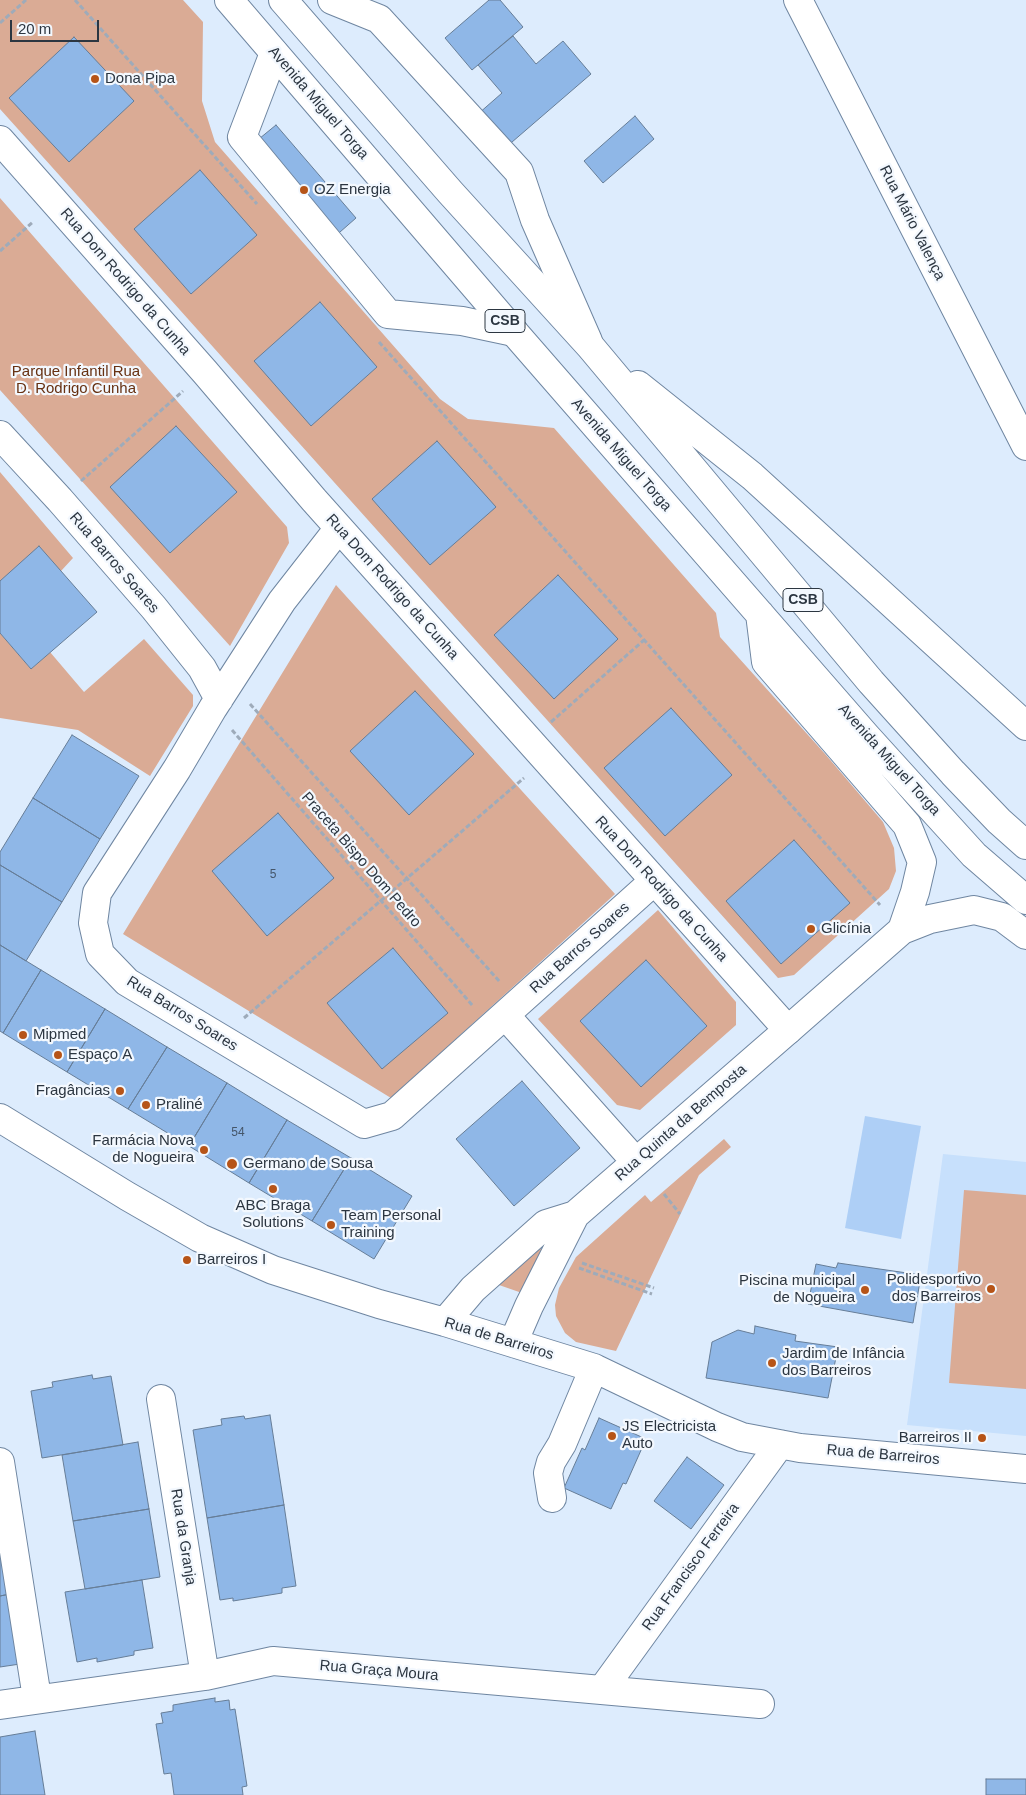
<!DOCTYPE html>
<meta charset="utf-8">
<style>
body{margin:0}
#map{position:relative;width:1026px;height:1795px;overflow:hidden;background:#ddecfd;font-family:Arial,sans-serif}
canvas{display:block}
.scale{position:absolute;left:10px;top:20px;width:89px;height:22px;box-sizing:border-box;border:2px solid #2c3641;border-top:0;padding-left:6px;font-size:15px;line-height:18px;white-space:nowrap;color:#2c3641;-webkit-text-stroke:4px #f3f8fe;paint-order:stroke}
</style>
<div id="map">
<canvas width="1026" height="1795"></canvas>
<div class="scale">20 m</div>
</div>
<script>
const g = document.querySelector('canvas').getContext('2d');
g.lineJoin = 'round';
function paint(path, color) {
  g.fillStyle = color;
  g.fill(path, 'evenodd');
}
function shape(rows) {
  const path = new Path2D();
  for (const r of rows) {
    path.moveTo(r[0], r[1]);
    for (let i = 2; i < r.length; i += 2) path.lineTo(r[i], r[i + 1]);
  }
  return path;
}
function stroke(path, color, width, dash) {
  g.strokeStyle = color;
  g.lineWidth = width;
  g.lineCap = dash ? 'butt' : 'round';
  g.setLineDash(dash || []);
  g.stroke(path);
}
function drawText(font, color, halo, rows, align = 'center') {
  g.font = font + ' Arial,sans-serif';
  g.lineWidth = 4.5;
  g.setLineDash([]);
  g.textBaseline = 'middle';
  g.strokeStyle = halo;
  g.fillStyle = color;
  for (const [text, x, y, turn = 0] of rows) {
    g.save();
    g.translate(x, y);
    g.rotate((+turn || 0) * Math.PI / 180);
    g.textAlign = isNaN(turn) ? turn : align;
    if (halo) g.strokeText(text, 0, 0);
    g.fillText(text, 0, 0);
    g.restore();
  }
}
const built = shape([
 [943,1154,1026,1162,1026,1436,907,1425]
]);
const green = shape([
 [0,0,183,0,203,22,202,101,215,142,440,399,468,419,554,428,716,613,720,637,826,755,883,822,894,848,896,871,889,889,794,975,778,978,0,109],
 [0,198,287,527,289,543,230,646,0,390],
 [0,472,73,558,61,571,0,581],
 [336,585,615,894,391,1098,123,934],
 [0,633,31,669,50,652,84,692,144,639,193,695,193,706,150,776,78,730,0,718],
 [658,910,736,1002,736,1025,640,1110,617,1105,538,1019],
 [724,1139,731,1147,699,1175,616,1351,576,1342,565,1333,556,1316,555,1305,559,1288,576,1257,645,1195,651,1202],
 [964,1190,1026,1195,1026,1389,949,1383],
 [539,1248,544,1251,522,1293,499,1285]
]);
const water = shape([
 [865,1116,921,1126,901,1239,845,1228]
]);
const building = shape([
 [489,0,500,0,523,27,472,70,445,38,489,0],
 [513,36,536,64,563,41,591,74,490,161,462,128,502,93,478,65,513,36],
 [74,37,134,101,69,162,9,98,74,37],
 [635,116,654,139,603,183,584,161,635,116],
 [276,125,356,218,324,246,243,152,276,125],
 [200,170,257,235,191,294,134,229,200,170],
 [320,302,377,367,311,426,254,361,320,302],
 [176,426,237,492,170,553,110,487,176,426],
 [437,441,496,507,430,565,372,499,437,441],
 [39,546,97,612,31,669,0,633,0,581,39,546],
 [558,575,618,639,554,699,494,635,558,575],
 [415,691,474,754,409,815,350,751,415,691],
 [671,708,732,775,665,836,604,768,671,708],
 [72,735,139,776,100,839,33,798,72,735],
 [33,798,100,839,62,902,0,865,0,852,33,798],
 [278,813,334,878,267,936,212,871,278,813],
 [794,840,850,903,781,964,726,901,794,840],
 [0,865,62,902,26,961,0,945,0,865],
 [0,945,41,970,3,1033,0,1031,0,945],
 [393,948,448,1013,382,1069,327,1003,393,948],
 [646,960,707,1026,641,1087,580,1021,646,960],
 [41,970,105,1009,67,1072,3,1033,41,970],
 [105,1009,167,1047,128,1109,67,1072,105,1009],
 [167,1047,227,1083,189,1146,128,1109,167,1047],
 [522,1081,580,1148,514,1206,456,1139,522,1081],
 [227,1083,287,1120,249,1183,189,1146,227,1083],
 [287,1120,351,1158,312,1221,249,1183,287,1120],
 [351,1158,412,1196,374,1259,312,1221,351,1158],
 [838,1263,921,1275,913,1323,808,1304,816,1264,836,1268,838,1263],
 [755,1326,796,1335,795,1341,838,1347,828,1398,706,1378,712,1342,738,1330,754,1334,755,1326],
 [92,1375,93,1379,111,1376,123,1445,42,1458,31,1391,53,1387,52,1382,92,1375],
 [270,1415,284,1505,207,1518,193,1430,222,1425,221,1419,244,1416,245,1419,270,1415],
 [599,1418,646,1439,626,1484,623,1483,611,1509,564,1488,582,1448,585,1450,599,1418],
 [138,1442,149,1509,73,1521,62,1455,138,1442],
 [687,1457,724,1485,691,1529,654,1501,687,1457],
 [284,1505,296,1586,282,1588,282,1593,233,1601,233,1598,220,1600,207,1518,284,1505],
 [149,1509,160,1577,85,1589,73,1521,149,1509],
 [0,1527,10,1594,0,1596,0,1527],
 [142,1580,153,1648,134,1651,134,1655,97,1662,97,1658,77,1662,65,1592,142,1580],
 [10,1594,20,1664,0,1667,0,1596,10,1594],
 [215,1698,215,1702,229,1700,230,1710,235,1709,247,1786,242,1787,243,1795,174,1795,171,1773,164,1774,156,1724,163,1723,161,1713,173,1711,173,1705,215,1698],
 [35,1731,45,1795,0,1795,0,1737,35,1731],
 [986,1779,1026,1779,1026,1795,986,1795,986,1779]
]);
const path = shape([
 [75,0,257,204],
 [0,23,26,0],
 [0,251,33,222],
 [379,342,880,905],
 [81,481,183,391],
 [250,704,500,982],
 [551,722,644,640],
 [232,730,473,1006],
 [244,1018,524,778],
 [664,1194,680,1214],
 [582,1263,654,1288],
 [579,1268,652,1294]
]);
const minor = shape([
 [332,0,379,19,519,172,535,220,588,341],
 [798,0,1026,446],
 [274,53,242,137,388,314,462,321,514,332],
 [0,140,205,372,314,500,788,1030,575,1215,529,1306,513,1343],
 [0,435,60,500,154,608,202,668,219,699],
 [339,528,282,601,213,708,177,769,97,893,93,923,100,954,127,982,364,1124,392,1116,654,881],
 [505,1015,636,1162],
 [0,1118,127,1196,200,1238,273,1270,379,1304,445,1322,594,1368,717,1427,742,1437,800,1448,1026,1469],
 [445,1322,473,1289,546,1224,575,1215],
 [161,1399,205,1676],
 [0,1462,37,1698],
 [552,1498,548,1473,551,1462,562,1444,594,1368],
 [602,1690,780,1444],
 [0,1705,205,1676,273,1661,760,1704]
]);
const highway = shape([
 [229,0,514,332,866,736,974,855,1026,900],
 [283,0,450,192,590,346,871,682,953,773,999,821,1026,845],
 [638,385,752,476,1026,726],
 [760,614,766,662,907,825,922,862,915,892,902,930],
 [788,1030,902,930,930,919,974,910,1002,917,1026,935]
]);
const markers = [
 [95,79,5,"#b65418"],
 [304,190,5,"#b65418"],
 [811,929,5,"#b65418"],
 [23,1035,5,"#b65418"],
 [58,1055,5,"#b65418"],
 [120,1091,5,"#b65418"],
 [146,1105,5,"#b65418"],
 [204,1150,5,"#b65418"],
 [232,1164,6,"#b65418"],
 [273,1189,5,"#b65418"],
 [331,1225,5,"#b65418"],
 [187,1260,5,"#b65418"],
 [991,1289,5,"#b65418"],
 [865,1290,5,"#b65418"],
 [772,1363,5,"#b65418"],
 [612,1436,5,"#b65418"],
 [982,1438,5,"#b65418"]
];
const numberNames = [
 ["5",273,875],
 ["54",238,1133]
];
const shields = [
 [505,321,40],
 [803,600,40]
];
const shieldNames = [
 ["CSB",505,321],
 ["CSB",803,600]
];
const poiNames = [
 ["Dona Pipa",105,79],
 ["OZ Energia",314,190],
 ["Glicínia",821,929],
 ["Mipmed",33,1035],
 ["Espaço A",68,1055],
 ["Fragâncias",110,1091,"right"],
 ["Praliné",156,1105],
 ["Farmácia Nova",194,1141,"right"],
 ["de Nogueira",194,1158,"right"],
 ["Germano de Sousa",243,1164],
 ["ABC Braga",273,1206,"center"],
 ["Solutions",273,1223,"center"],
 ["Team Personal",341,1216],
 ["Training",341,1233],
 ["Barreiros I",197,1260],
 ["Polidesportivo",981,1280,"right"],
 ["dos Barreiros",981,1297,"right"],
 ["Piscina municipal",855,1281,"right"],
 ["de Nogueira",855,1298,"right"],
 ["Jardim de Infância",782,1354],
 ["dos Barreiros",782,1371],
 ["JS Electricista",622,1427],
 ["Auto",622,1444],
 ["Barreiros II",972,1438,"right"]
];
const streetNames = [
 ["Avenida Miguel Torga",318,103,49],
 ["Rua Mário Valença",912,223,63],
 ["Rua Dom Rodrigo da Cunha",125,282,49],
 ["Avenida Miguel Torga",621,455,49],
 ["Rua Barros Soares",114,563,49],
 ["Rua Dom Rodrigo da Cunha",392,587,48],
 ["Avenida Miguel Torga",889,760,48],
 ["Praceta Bispo Dom Pedro",361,860,49],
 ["Rua Dom Rodrigo da Cunha",661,889,48],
 ["Rua Barros Soares",580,948,-42],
 ["Rua Barros Soares",182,1014,32],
 ["Rua Quinta da Bemposta",681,1123,-41],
 ["Rua de Barreiros",499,1339,17],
 ["Rua de Barreiros",883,1455,5],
 ["Rua da Granja",183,1537,81],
 ["Rua Francisco Ferreira",691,1567,-54],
 ["Rua Graça Moura",379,1671,5]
];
const parkNames = [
 ["Parque Infantil Rua",76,372],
 ["D. Rodrigo Cunha",76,389]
];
paint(built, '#c7e0fc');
paint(green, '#daab95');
paint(water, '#aecff6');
paint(building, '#8fb7e7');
stroke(building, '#667d97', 1);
stroke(minor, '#6f86a1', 30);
stroke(highway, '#6f86a1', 30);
stroke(path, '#9eabba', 3, [5, 2.5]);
stroke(minor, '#fff', 28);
stroke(highway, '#fff', 28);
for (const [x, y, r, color] of markers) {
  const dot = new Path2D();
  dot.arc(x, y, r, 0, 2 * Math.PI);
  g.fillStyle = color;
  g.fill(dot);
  stroke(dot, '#f3f8fe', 2);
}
drawText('12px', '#45566a', null, numberNames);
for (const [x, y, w] of shields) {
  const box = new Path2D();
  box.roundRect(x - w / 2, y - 11.5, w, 23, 4);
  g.fillStyle = '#f3f8fe';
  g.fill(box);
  stroke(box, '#2c3641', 1);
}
drawText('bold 14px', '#2c3641', null, shieldNames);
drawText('15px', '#2c3641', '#f3f8fe', poiNames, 'left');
drawText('15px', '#2c3641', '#f3f8fe', streetNames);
drawText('15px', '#673112', '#f3f8fe', parkNames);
</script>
